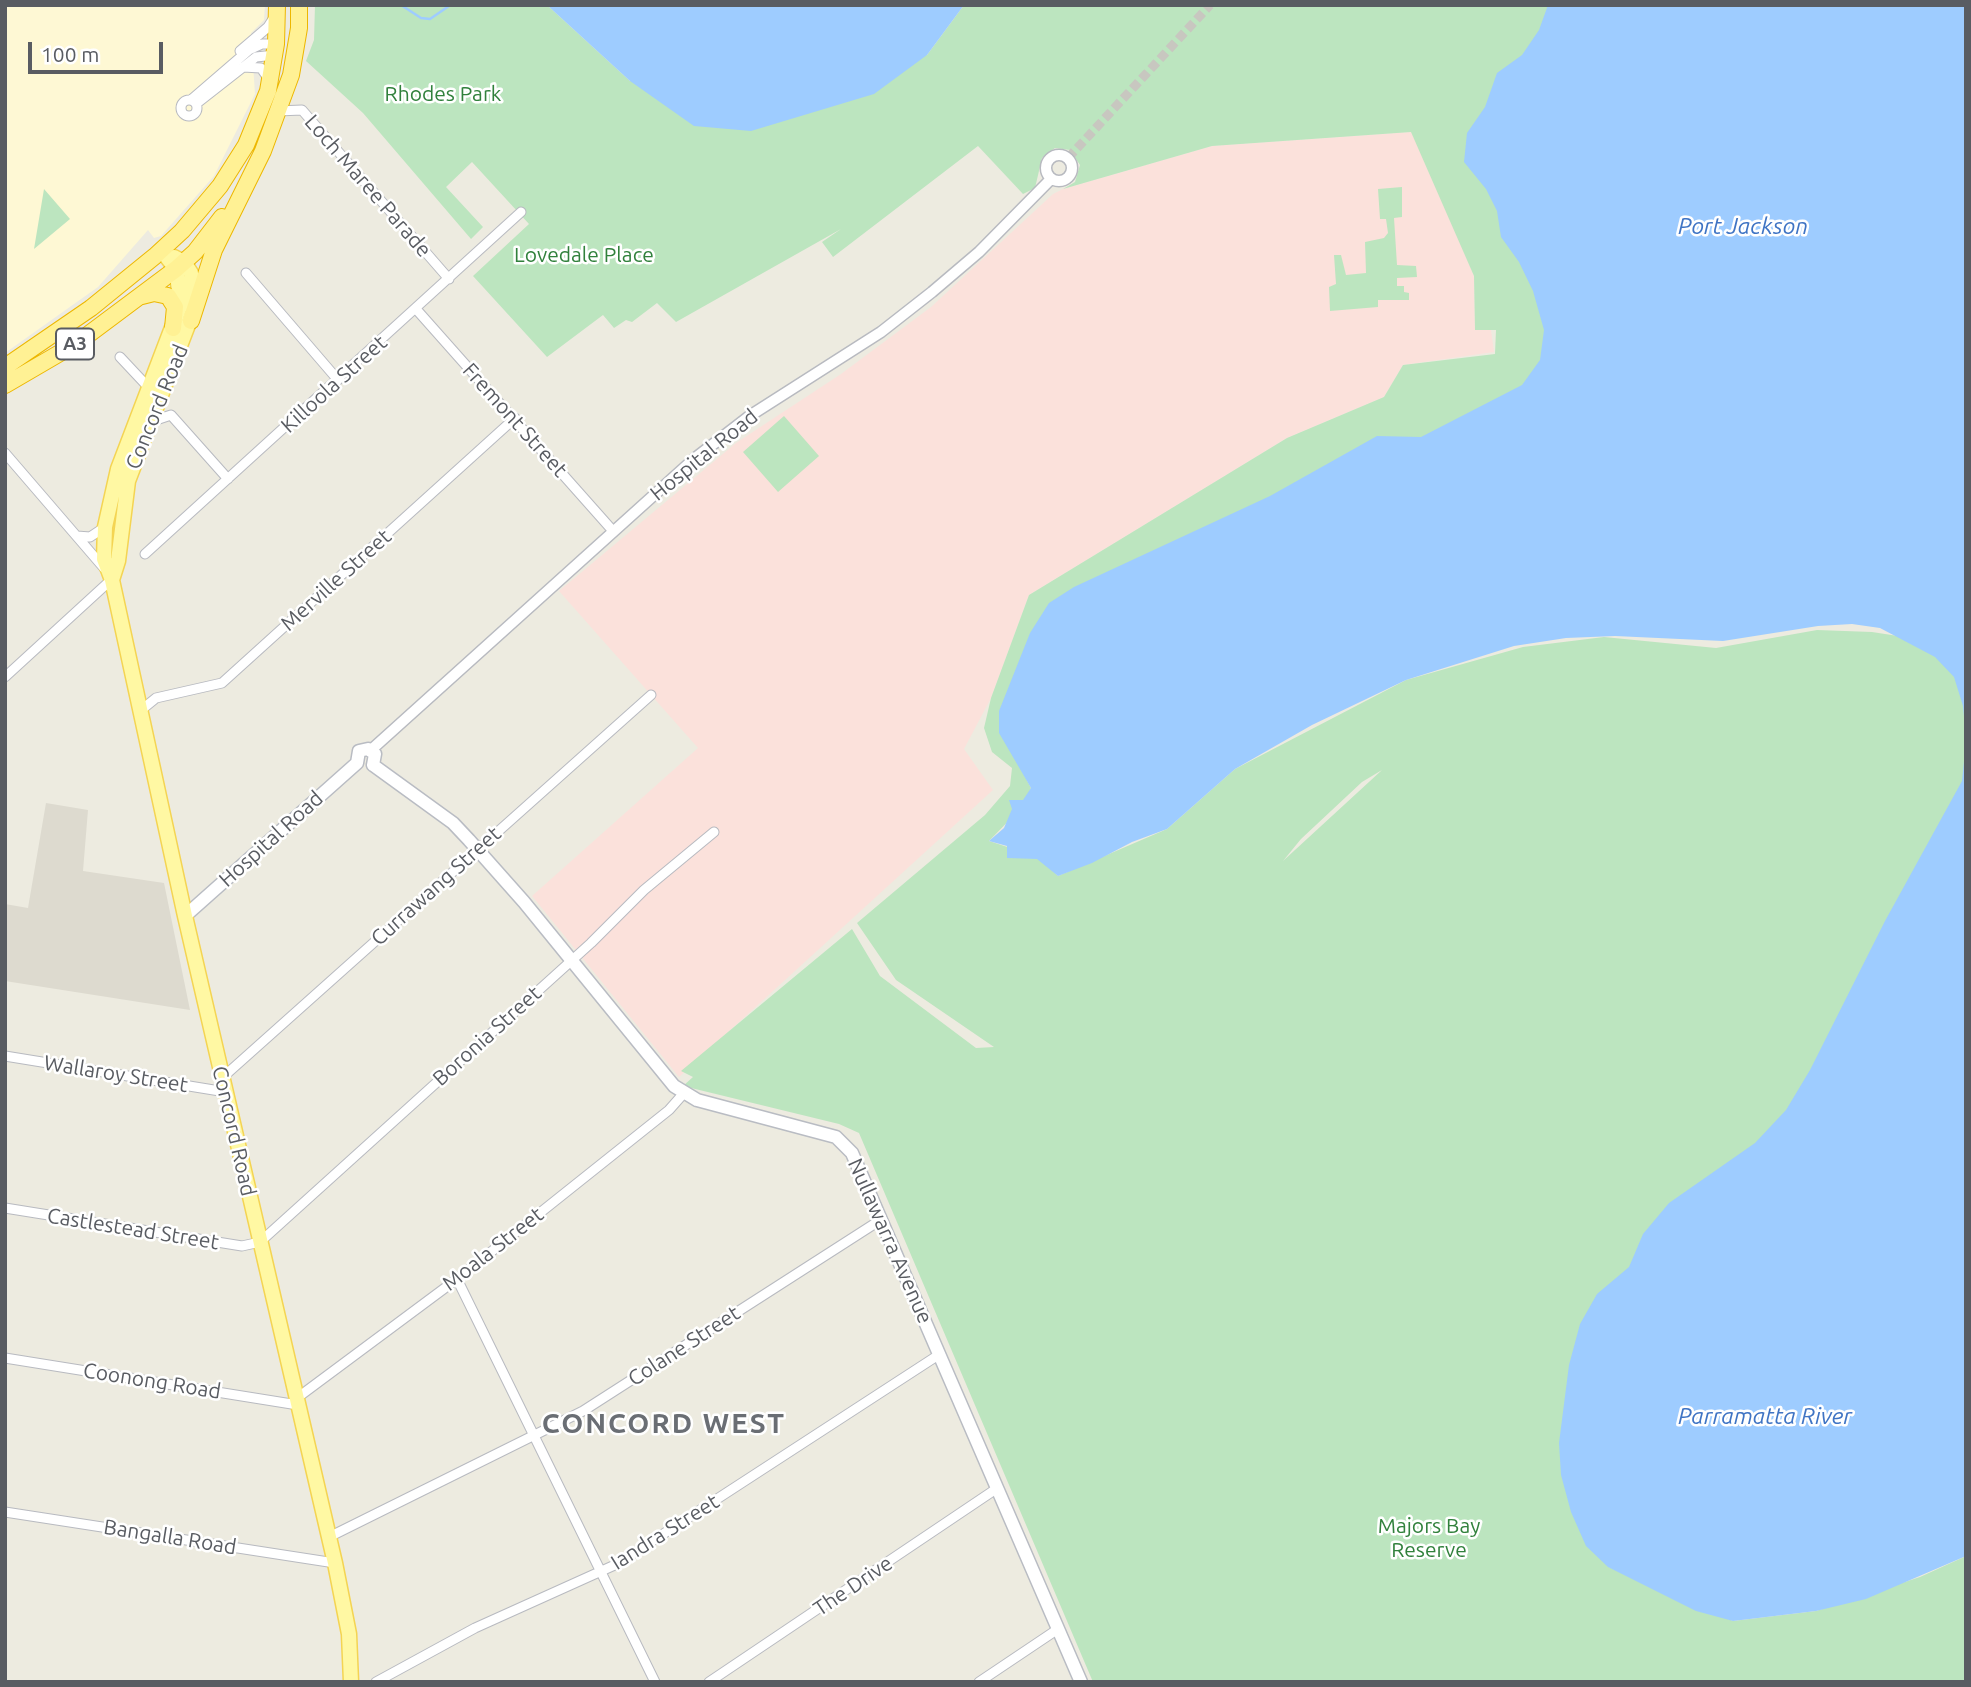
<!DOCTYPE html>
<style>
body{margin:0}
#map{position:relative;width:1971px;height:1687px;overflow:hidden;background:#edebe0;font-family:Ubuntu,sans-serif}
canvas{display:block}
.frame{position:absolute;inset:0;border:7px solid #595c62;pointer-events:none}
.scale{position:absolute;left:28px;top:42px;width:135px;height:32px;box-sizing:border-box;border:4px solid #595c62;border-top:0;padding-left:9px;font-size:21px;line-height:24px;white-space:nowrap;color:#595c62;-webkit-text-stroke:5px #fff;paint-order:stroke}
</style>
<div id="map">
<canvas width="1971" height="1687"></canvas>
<div class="frame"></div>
<div class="scale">100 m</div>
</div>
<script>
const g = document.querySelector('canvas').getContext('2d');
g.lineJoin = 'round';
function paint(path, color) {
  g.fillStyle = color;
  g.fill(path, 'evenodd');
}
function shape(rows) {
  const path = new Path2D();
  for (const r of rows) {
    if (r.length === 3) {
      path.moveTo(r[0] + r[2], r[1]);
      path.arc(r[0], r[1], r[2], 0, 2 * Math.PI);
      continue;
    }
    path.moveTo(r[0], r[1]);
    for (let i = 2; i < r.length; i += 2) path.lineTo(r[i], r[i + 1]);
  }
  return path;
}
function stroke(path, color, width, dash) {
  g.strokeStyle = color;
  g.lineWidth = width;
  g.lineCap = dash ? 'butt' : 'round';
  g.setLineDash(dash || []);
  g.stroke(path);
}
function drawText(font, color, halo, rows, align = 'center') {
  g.font = font + ' Ubuntu,sans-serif';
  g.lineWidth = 5;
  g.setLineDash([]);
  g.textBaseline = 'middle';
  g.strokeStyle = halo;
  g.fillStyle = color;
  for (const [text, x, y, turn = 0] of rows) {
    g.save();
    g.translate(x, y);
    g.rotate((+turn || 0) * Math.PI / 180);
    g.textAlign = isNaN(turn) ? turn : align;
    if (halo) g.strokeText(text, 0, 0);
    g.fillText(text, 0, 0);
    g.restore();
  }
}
const commercial = shape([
 [5,5,265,5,264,20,251,33,255,94,214,176,161,236,154,238,148,230,98,287,5,353]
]);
const education = shape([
 [46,803,88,810,83,871,164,883,190,1010,5,981,5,904,28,908]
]);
const medical = shape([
 [1411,132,1433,172,1474,276,1475,329,1491,330,1494,352,1403,365,1384,397,1287,438,1029,595,991,698,964,749,993,790,679,1077,532,896,698,748,559,591,736,443,841,374,931,307,1053,194,1063,189,1212,146]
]);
const green = shape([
 [315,5,547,5,630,81,927,55,964,5,1556,5,1556,342,1526,394,1014,755,1031,788,1023,806,989,841,1038,857,1058,876,1167,829,1235,769,1406,680,1523,647,1604,637,1716,648,1817,630,1872,632,1924,640,1966,664,1966,838,1609,1567,1733,1621,1816,1611,1920,1577,1964,1557,1966,1682,1093,1682,859,1133,839,1124,683,1086,693,1077,681,1071,852,929,880,976,976,1048,994,1047,896,980,857,923,985,815,1010,786,1012,768,992,752,984,728,991,698,1029,595,1287,438,1384,397,1403,365,1495,354,1496,330,1475,330,1474,276,1411,132,1212,146,1063,189,1075,182,1080,165,1070,150,1055,148,1042,158,1035,188,1023,194,978,146,833,257,822,242,841,229,676,322,657,303,632,322,626,320,614,328,603,315,547,357,473,276,529,224,472,162,446,187,483,227,471,239,363,113,306,61,314,40],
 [1382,770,1283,861,1301,839,1362,782],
 [1402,187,1402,217,1394,218,1397,265,1416,266,1417,277,1397,278,1397,286,1404,286,1404,292,1409,293,1409,300,1378,300,1378,307,1330,311,1329,287,1336,284,1334,255,1341,255,1346,275,1366,273,1365,242,1384,238,1388,233,1386,219,1380,219,1378,189],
 [44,189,70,219,34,249],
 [784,416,819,456,778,492,743,452]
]);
const water = shape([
 [547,5,964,5,927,55,874,94,751,131,694,126,630,81],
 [1548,5,1966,5,1966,737,1963,706,1954,677,1935,657,1880,628,1852,624,1818,626,1723,641,1615,636,1566,638,1514,646,1406,680,1312,725,1235,769,1167,829,1132,842,1092,863,1058,876,1037,859,1007,858,1007,846,989,841,1004,828,1012,809,1009,800,1023,800,1031,788,999,733,999,711,1030,633,1049,603,1074,587,1270,496,1377,436,1421,437,1522,385,1540,360,1544,330,1533,291,1519,262,1501,237,1497,211,1486,189,1464,162,1467,133,1485,107,1497,73,1522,55,1539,30],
 [1966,742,1966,1556,1866,1599,1816,1611,1733,1621,1696,1611,1608,1567,1586,1546,1571,1512,1561,1475,1559,1443,1569,1365,1580,1324,1597,1294,1629,1267,1643,1234,1669,1203,1755,1143,1786,1110,1810,1070,1885,921,1962,781]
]);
const stream = shape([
 [401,5,421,18,430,19,449,6]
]);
const minorTunnel = shape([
 [1068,158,1210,5]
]);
const minor = shape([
 [240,51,268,27,275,16],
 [243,67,261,68,268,78],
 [189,108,8],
 [191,100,249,50,262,44,276,44],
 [196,104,256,57,275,55],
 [278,111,302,110,449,279],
 [246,273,338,380],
 [416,309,613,531],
 [120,357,150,389],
 [150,422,171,415,228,479],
 [5,453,104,568],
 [77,536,90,537,105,527],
 [145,554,521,212],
 [5,677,112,579],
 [140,711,156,698,222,683,515,418],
 [5,1056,226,1092],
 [222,1078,651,695],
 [5,1208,242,1246,260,1242,591,943,644,890,714,832],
 [457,1279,655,1682],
 [5,1358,298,1405],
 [297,1398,457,1279,669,1110,684,1093],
 [5,1512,335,1563],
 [329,1537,583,1411,882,1219],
 [376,1682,475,1628,617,1564,940,1354],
 [709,1682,996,1489],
 [979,1682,1058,1629]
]);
const tertiary = shape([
 [1059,168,13],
 [371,750,694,459,751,415,881,332,932,292,979,252,1051,179]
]);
const secondary = shape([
 [357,763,359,751,368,749,375,754,373,765],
 [373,765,453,823,469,840,524,902,674,1086,697,1100,836,1137,852,1153,1081,1682],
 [185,916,357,763]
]);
const primary = shape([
 [162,251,176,269,181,304,118,469,105,527,104,559,112,580,185,916,335,1563,349,1634,351,1682],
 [112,580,118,561,128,481,193,312,191,273,184,262,174,257]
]);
const trunk = shape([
 [142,296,154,293,168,296,175,307,173,328],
 [191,321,214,250,263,151,291,75,299,28,299,5],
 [5,367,91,308,155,256,182,231,220,186,246,145,268,91,276,44,277,5],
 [5,385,77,343,176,269,195,252,222,217]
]);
const shields = [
 [75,344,38]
];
const shieldNames = [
 ["A3",75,344]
];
const parkNames = [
 ["Rhodes Park",443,94],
 ["Lovedale Place",584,255],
 ["Majors Bay",1429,1526],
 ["Reserve",1429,1550]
];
const streetNames = [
 ["Loch Maree Parade",368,186,49],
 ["Killoola Street",334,384,-42],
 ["Concord Road",157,407,-68],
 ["Fremont Street",515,420,48],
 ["Hospital Road",704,455,-39],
 ["Merville Street",336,580,-42],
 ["Hospital Road",271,839,-42],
 ["Currawang Street",436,886,-42],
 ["Boronia Street",487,1036,-42],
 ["Wallaroy Street",116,1074,9],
 ["Concord Road",234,1131,77],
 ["Castlestead Street",133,1229,9],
 ["Nullawarra Avenue",890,1241,66],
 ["Moala Street",493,1249,-38],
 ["Colane Street",684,1346,-33],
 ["Coonong Road",152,1381,9],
 ["Iandra Street",665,1532,-32],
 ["Bangalla Road",170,1537,9],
 ["The Drive",853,1586,-34]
];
const waterNames = [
 ["Port Jackson",1743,226],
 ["Parramatta River",1765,1416]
];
const districtNames = [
 ["CONCORD WEST",664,1424]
];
paint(commercial, '#fef8d4');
paint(education, '#dddacf');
paint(medical, '#fbe1db');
paint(green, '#bce5bf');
paint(water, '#9eccff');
stroke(stream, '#9eccff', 2.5);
stroke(minorTunnel, '#c8c7c0', 9, [9, 4.5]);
stroke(minor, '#b8bac0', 11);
stroke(tertiary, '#b8bac0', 13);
stroke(secondary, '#b9bcc3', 15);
stroke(primary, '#f4d453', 17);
stroke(trunk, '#edb700', 18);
stroke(minor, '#fff', 9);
stroke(tertiary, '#fff', 10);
stroke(secondary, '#fff', 12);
stroke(primary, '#fff8a3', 14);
stroke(trunk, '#fff194', 16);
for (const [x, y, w] of shields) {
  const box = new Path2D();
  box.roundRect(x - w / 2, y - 15.5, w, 31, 5);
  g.fillStyle = '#fff';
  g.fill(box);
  stroke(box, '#595c62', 2);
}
drawText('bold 19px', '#595c62', null, shieldNames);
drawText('21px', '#31813c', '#fff', parkNames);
drawText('21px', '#595c62', '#fff', streetNames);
drawText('italic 23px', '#3f74c4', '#fff', waterNames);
g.letterSpacing = '2px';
drawText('bold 28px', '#6a6e74', '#fff', districtNames);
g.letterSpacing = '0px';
</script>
